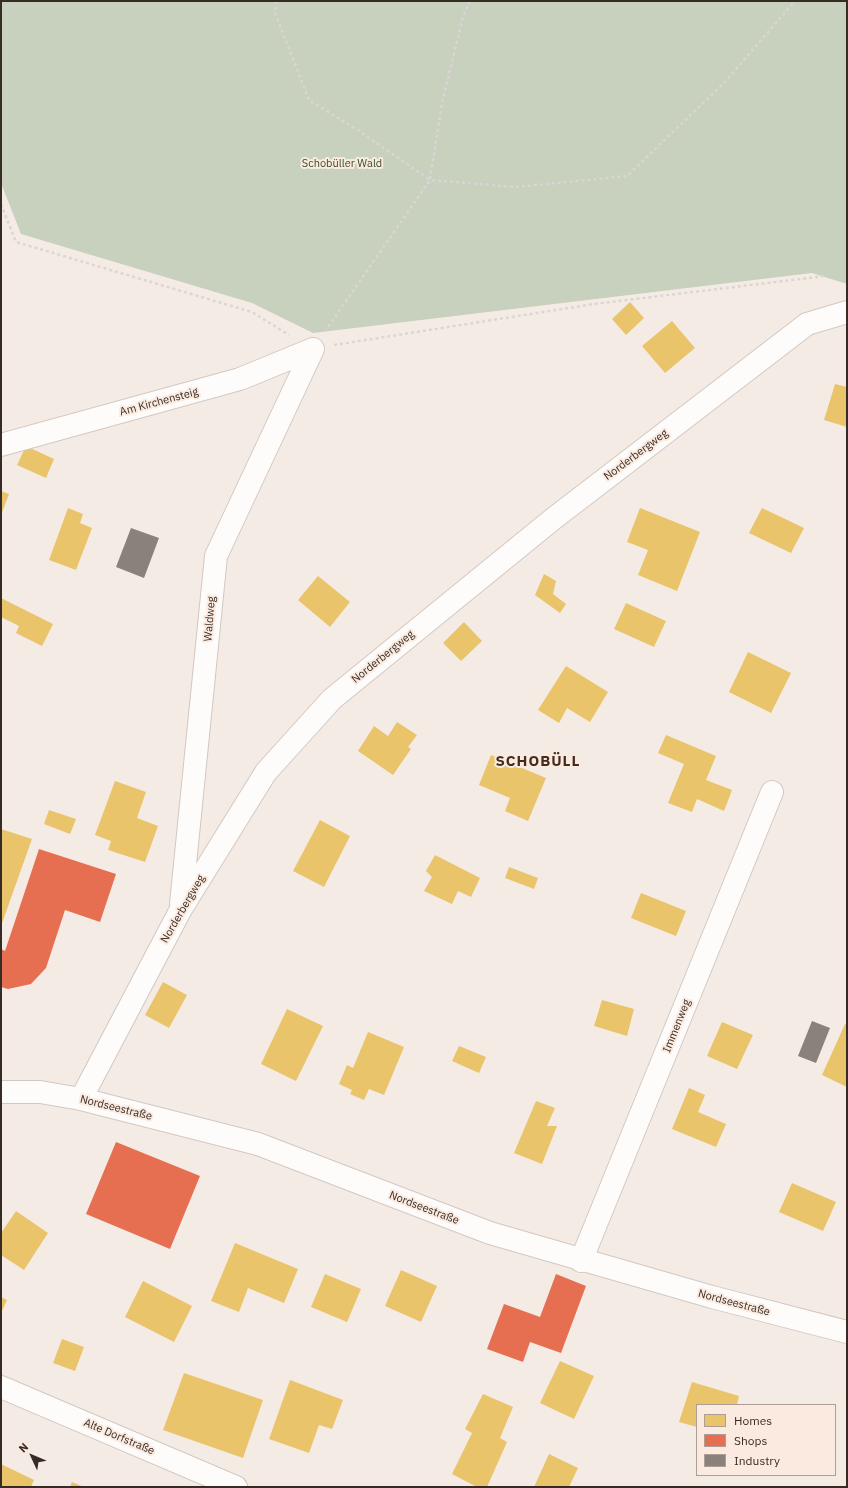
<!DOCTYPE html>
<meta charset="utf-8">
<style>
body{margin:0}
#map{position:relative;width:848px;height:1488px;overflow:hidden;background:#f5ebe5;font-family:"IBM Plex Sans",sans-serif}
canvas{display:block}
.frame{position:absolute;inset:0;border:2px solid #372c25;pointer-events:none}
.legend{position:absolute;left:696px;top:1404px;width:140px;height:72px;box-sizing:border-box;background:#fbeadf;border:1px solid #ad9e95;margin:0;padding:5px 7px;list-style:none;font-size:12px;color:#372c25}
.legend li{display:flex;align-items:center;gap:8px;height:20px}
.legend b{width:20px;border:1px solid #ad9e95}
.north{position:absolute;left:12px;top:1436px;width:40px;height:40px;-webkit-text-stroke:3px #fbeadf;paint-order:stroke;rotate:314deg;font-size:11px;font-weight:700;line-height:16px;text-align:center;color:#372c25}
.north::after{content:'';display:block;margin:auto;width:14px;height:18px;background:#372c25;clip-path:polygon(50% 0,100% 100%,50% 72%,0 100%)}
</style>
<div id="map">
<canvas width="848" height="1488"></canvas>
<div class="frame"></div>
<ul class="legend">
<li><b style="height:11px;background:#e9c46a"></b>Homes</li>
<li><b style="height:11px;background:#e76f51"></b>Shops</li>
<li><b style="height:11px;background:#8a817c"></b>Industry</li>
</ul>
<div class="north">N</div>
</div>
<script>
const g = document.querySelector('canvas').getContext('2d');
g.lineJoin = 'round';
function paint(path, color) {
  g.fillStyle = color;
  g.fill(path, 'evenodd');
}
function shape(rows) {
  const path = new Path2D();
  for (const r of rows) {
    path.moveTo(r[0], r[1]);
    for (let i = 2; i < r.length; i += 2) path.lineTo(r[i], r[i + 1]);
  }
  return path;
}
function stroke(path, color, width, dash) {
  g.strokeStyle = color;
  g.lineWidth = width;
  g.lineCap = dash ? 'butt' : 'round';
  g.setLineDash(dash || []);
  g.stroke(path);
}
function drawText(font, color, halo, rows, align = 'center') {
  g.font = font + ' "IBM Plex Sans",sans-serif';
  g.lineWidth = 4;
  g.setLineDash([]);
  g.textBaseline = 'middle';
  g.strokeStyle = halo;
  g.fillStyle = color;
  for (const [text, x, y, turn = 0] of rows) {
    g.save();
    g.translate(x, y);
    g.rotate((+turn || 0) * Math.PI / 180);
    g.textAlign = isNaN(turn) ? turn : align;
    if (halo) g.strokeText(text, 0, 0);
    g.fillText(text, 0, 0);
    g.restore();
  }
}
const forest = shape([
 [1,1,847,1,847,284,812,273,313,333,252,303,21,234,1,183]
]);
const homes = shape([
 [630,302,644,318,626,335,612,319],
 [672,321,695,348,665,373,642,346],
 [835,384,847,387,847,427,824,420],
 [26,446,54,459,46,478,17,465],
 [1,491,9,494,1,515],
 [68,508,83,514,80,523,92,528,76,570,49,560],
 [640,508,700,532,677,591,638,575,648,550,627,542],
 [762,508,804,528,791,553,749,533],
 [544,574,556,581,553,594,566,604,560,613,535,595],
 [318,576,350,602,330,627,298,600],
 [1,598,53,624,42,646,16,633,19,626,1,617],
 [626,603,666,621,654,647,614,629],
 [464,622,482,641,461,661,443,643],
 [748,652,791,673,771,713,729,692],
 [566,666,608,692,590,722,567,708,559,723,538,710],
 [397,722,417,735,408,747,411,749,393,775,358,751,374,726,388,736],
 [666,735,716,756,706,780,732,790,724,811,697,799,692,812,668,803,684,764,658,753],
 [491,755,546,778,528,821,505,811,510,798,479,785],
 [115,781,146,792,137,818,158,826,145,862,108,850,111,841,95,835],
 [49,810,76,819,70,834,44,824],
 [320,820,350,836,324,887,293,871],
 [1,829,32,839,1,926],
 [435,855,480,878,471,897,458,891,452,904,424,891,432,877,426,871],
 [509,867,538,878,534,889,505,878],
 [641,893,686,911,676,936,631,918],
 [163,982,187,995,169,1028,145,1015],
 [602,1000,634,1009,627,1036,594,1026],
 [287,1009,323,1026,296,1081,261,1064],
 [722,1022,753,1035,737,1069,707,1056],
 [845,1024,847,1025,847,1087,822,1075],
 [368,1032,404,1047,384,1095,369,1089,364,1100,350,1094,352,1090,339,1084,347,1065,353,1068],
 [459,1046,486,1057,479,1073,452,1061],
 [689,1088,705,1095,698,1112,726,1124,716,1147,672,1129],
 [536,1101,555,1108,547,1126,557,1126,542,1164,514,1153],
 [792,1183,836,1202,823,1231,779,1212],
 [16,1211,48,1233,24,1270,1,1255,1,1233],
 [235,1243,298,1269,284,1303,248,1288,239,1312,211,1301],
 [401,1270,437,1286,421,1322,385,1306],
 [325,1274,361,1289,347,1322,311,1307],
 [143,1281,192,1306,174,1342,125,1317],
 [1,1297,7,1300,1,1313],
 [62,1339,84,1347,75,1371,53,1363],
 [560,1361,594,1376,574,1419,540,1403],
 [184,1373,263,1400,243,1458,163,1430],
 [290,1380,343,1400,332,1429,319,1425,309,1453,269,1439],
 [692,1382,739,1396,737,1405,697,1405,697,1427,679,1422],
 [483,1394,513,1407,500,1438,507,1442,487,1487,477,1487,452,1474,472,1433,465,1429],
 [549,1454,578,1468,569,1487,534,1487],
 [1,1464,34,1480,31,1487,1,1487],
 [72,1482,84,1487,70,1487]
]);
const shops = shape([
 [39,849,116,874,100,922,65,910,46,968,31,984,8,989,1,987,1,949,5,951],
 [116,1142,200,1176,170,1249,86,1214],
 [556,1274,586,1286,561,1353,530,1342,523,1362,487,1349,504,1304,540,1317]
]);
const industry = shape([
 [131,528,159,538,144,578,116,567],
 [812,1021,830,1028,816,1063,798,1056]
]);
const path = shape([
 [276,1,275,13,309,100,359,131,430,180,326,330],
 [470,1,463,17,442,103,430,180,517,187,627,176,723,84,795,1],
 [1,204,16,242,252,312,289,335],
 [334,345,594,304,825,276]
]);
const street = shape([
 [1,445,240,379,313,349],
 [181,904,216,556,313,349],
 [81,1099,181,909,266,772,332,699,553,519,807,324,847,312],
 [581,1261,772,792],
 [1,1387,236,1487]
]);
const secondary = shape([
 [1,1092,40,1092,81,1099,258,1144,490,1233,712,1297,847,1332]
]);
const parkNames = [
 ["Schobüller Wald",342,164]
];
const streetNames = [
 ["Am Kirchensteig",159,402,-15],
 ["Norderbergweg",636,455,-37],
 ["Waldweg",210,619,-85],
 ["Norderbergweg",383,657,-39],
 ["Norderbergweg",183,909,-60],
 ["Immenweg",677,1026,-68],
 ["Nordseestraße",116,1108,14],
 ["Nordseestraße",424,1208,21],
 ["Nordseestraße",734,1303,15],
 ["Alte Dorfstraße",119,1437,23]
];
const districtNames = [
 ["SCHOBÜLL",538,762]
];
paint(forest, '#c8d0be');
paint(homes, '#e9c46a');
paint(shops, '#e76f51');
paint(industry, '#8a817c');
stroke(street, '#d2c8c2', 24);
stroke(secondary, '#d2c8c2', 24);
stroke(path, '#d9d6d4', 2.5, [3, 3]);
stroke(street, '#fefcfb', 22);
stroke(secondary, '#fefcfb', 22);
drawText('11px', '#2f5027', '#fbeadf', parkNames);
drawText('11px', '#372c25', '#fbeadf', streetNames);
g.letterSpacing = '1px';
drawText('bold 15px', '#432d1f', '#fbeadf', districtNames);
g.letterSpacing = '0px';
</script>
